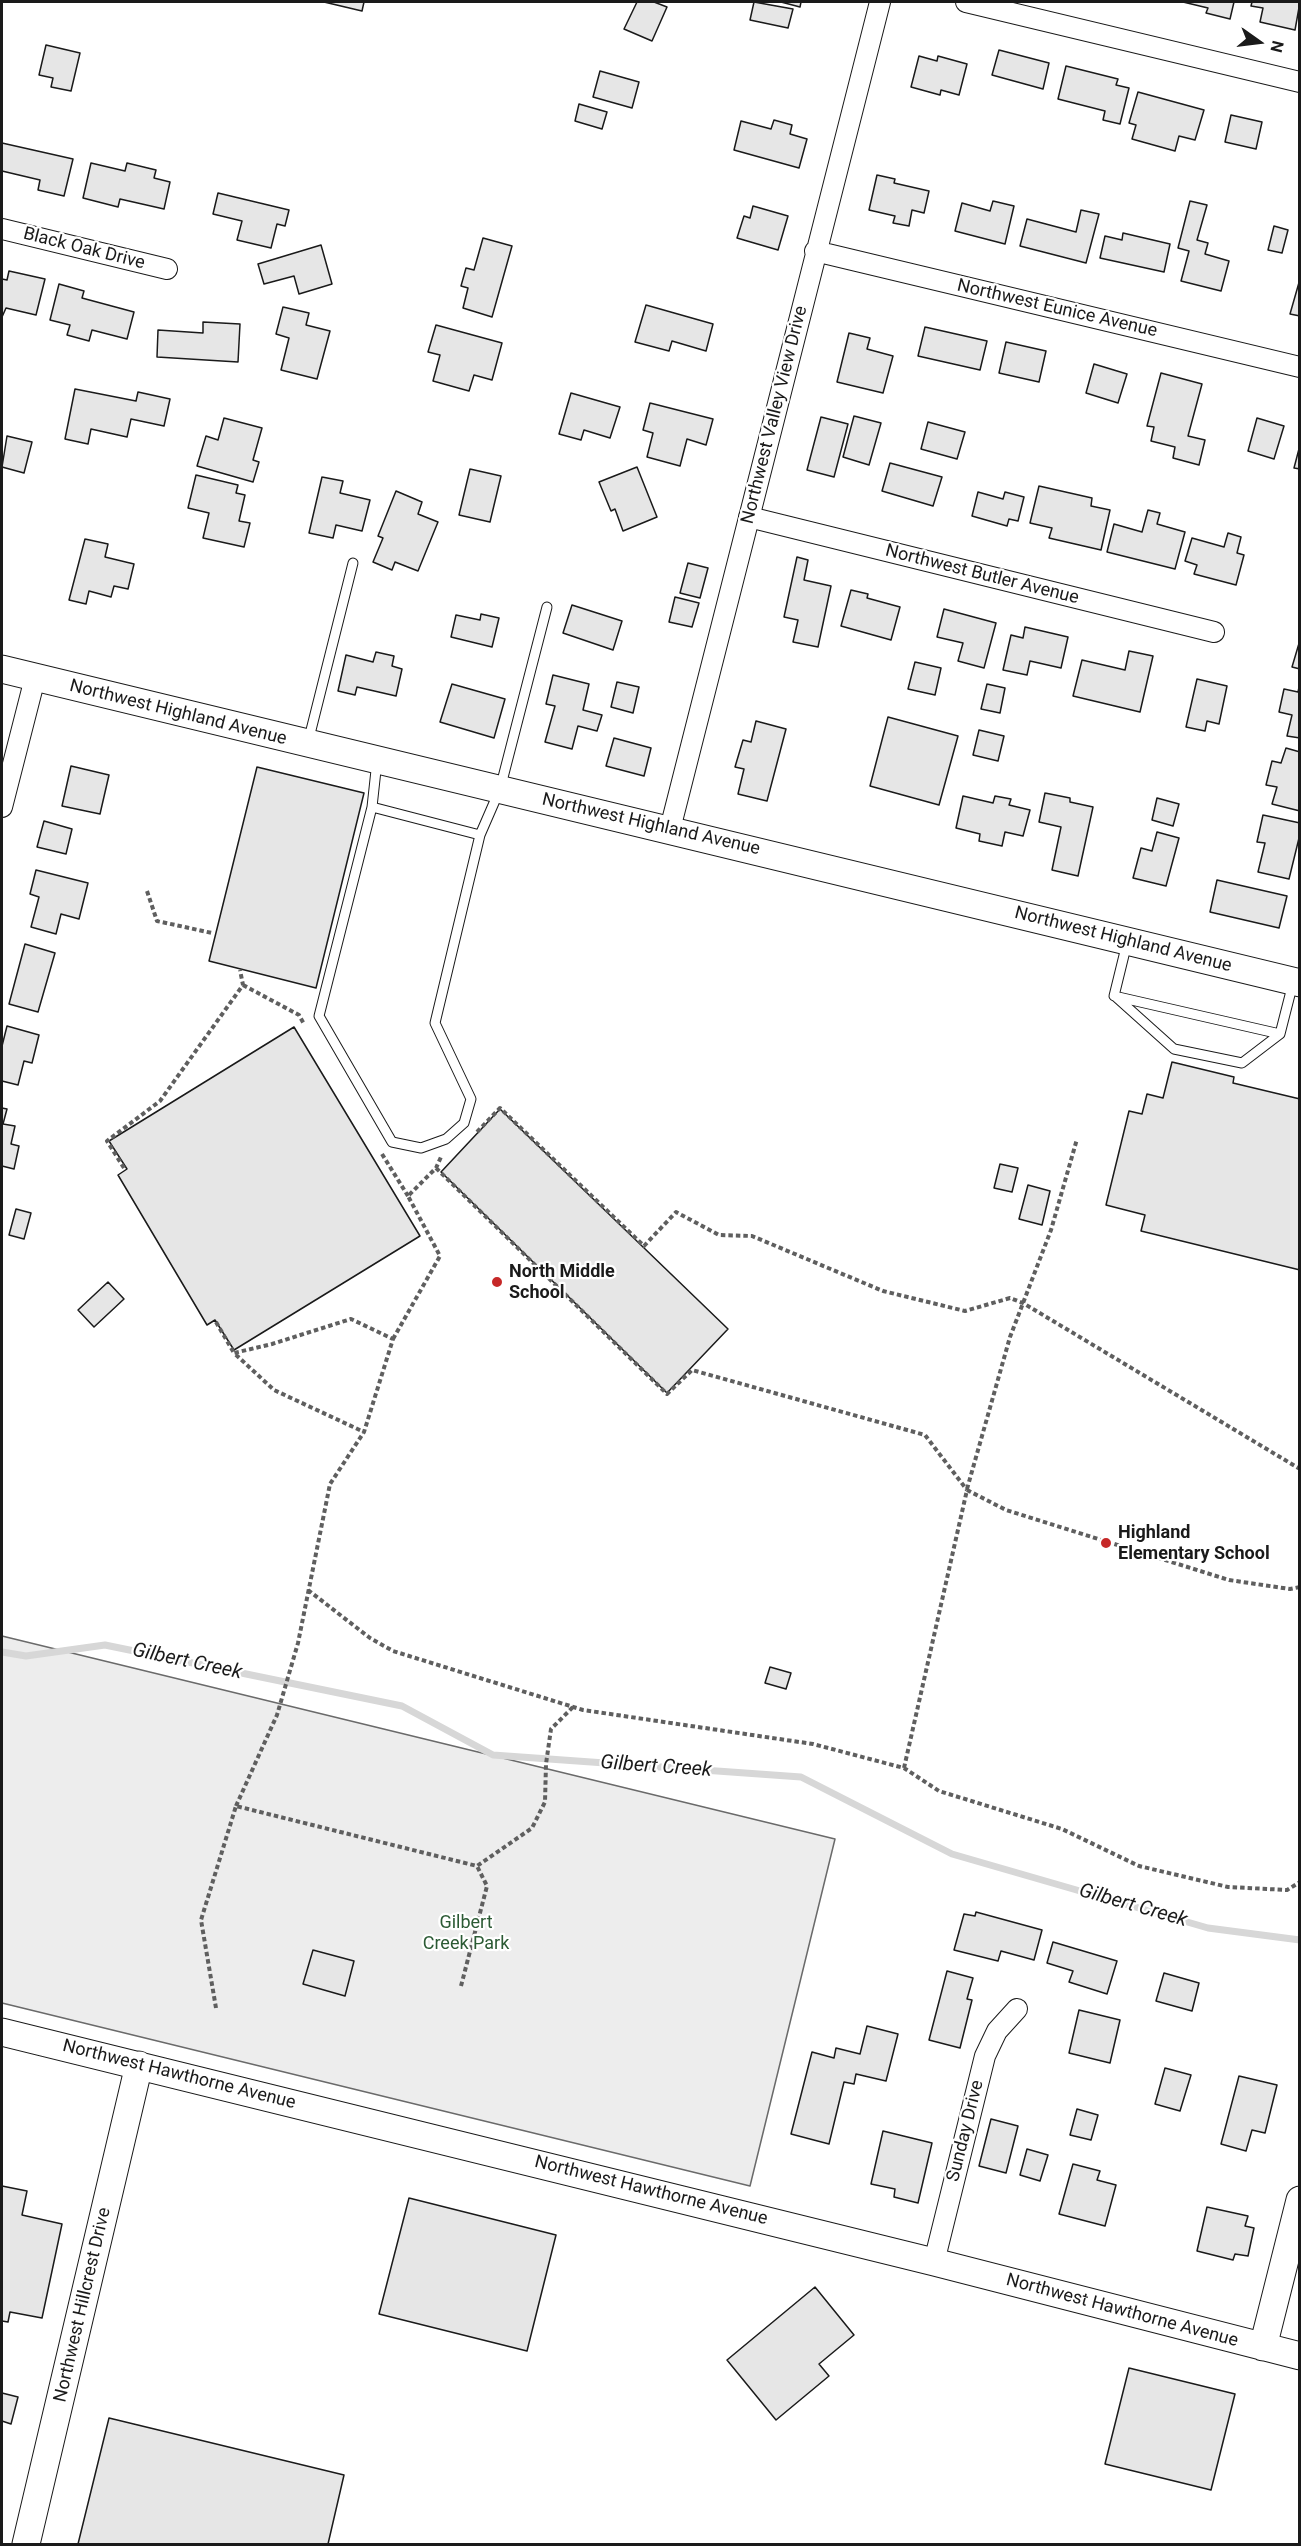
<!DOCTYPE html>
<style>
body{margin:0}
#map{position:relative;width:1301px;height:2546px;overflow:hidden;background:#fff;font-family:Roboto,sans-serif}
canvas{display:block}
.frame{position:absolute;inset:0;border:3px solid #1a1a1a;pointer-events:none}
.north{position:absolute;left:1229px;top:12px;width:60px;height:60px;-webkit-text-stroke:4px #fff;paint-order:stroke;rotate:104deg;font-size:16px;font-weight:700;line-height:24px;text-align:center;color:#1a1a1a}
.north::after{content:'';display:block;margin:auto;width:21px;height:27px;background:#1a1a1a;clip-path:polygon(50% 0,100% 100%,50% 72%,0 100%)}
</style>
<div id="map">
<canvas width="1301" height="2546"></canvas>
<div class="frame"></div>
<div class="north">N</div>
</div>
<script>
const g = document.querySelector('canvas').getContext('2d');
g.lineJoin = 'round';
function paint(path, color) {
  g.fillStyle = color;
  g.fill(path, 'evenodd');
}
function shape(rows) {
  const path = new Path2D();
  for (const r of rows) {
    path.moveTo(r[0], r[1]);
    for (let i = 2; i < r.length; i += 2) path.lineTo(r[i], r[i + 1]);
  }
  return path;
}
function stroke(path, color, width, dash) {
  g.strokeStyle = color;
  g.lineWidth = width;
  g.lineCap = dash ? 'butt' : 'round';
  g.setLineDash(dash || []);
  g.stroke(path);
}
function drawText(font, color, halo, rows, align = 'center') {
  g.font = font + ' Roboto,sans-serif';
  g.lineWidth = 4.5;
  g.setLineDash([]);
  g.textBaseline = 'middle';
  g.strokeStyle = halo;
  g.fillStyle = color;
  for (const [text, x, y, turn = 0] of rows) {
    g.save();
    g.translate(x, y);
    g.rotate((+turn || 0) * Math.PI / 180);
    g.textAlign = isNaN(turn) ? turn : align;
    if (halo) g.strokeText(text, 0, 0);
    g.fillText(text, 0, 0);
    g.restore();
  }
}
const built = shape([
 [2,1636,835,1839,750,2186,2,2003,2,1636]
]);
const stream = shape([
 [2,1652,26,1656,105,1645,402,1706,493,1755,801,1777,952,1854,1208,1928,1300,1940]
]);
const building = shape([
 [324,2,364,2,362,11,324,2],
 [637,2,654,2,667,7,652,41,624,29,637,2],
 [754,2,793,9,788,28,750,20,754,2],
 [781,2,801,2,800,7,781,2],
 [1183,2,1234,2,1230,19,1206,13,1208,8,1183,2],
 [1252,2,1300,2,1295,30,1260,22,1263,8,1251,6,1252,2],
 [46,45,80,53,71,91,51,87,53,78,39,75,46,45],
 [999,50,1049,63,1043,89,992,75,999,50],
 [919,56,937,61,938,56,967,64,959,95,941,90,940,95,911,87,919,56],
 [1066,66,1118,79,1116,85,1129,88,1120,124,1103,120,1105,111,1058,99,1066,66],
 [600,71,639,82,632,108,593,97,600,71],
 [1138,92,1204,110,1195,140,1179,136,1175,151,1132,139,1136,125,1129,123,1138,92],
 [579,104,607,112,602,129,575,121,579,104],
 [1231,115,1262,122,1256,149,1225,142,1231,115],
 [774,120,792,125,790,134,807,139,799,168,734,150,741,121,771,129,774,120],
 [2,143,73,159,64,196,38,190,40,180,2,171,2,143],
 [91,163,125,171,127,163,156,170,154,178,170,182,164,209,120,199,118,207,83,198,91,163],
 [877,175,895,179,894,183,929,191,924,213,912,210,909,226,893,223,895,216,869,210,877,175],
 [218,193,289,210,285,226,277,224,271,248,237,240,242,221,213,214,218,193],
 [993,201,1014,206,1005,244,955,231,962,203,990,211,993,201],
 [1190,201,1207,205,1197,240,1208,243,1205,254,1229,261,1221,291,1181,281,1189,251,1178,248,1190,201],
 [753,206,788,216,778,250,737,238,744,216,750,218,753,206],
 [1081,210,1099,214,1086,263,1020,246,1027,219,1076,232,1081,210],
 [1274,226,1288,230,1282,253,1268,250,1274,226],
 [1123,233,1170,244,1164,272,1100,258,1105,236,1122,240,1123,233],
 [483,238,512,246,492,317,463,308,468,288,461,286,466,268,474,270,483,238],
 [321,245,332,284,299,294,294,276,264,284,258,264,321,245],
 [9,271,45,279,36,315,6,308,2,317,2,279,7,280,9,271],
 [1300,279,1300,316,1290,314,1300,279],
 [59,284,84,291,82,298,134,312,127,339,92,330,89,341,67,335,70,325,50,320,59,284],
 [646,305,713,324,706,351,672,341,669,351,635,342,646,305],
 [283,307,309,313,306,325,330,331,317,379,281,370,289,338,276,334,283,307],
 [203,322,240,324,238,362,157,357,158,330,203,333,203,322],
 [436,325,502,343,492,380,474,375,469,391,433,381,440,355,428,352,436,325],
 [925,327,987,341,980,370,918,356,925,327],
 [849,333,870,338,867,349,893,356,883,393,837,382,849,333],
 [1006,342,1046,351,1039,382,999,373,1006,342],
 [1094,364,1127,374,1118,403,1086,393,1094,364],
 [1161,373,1202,384,1188,436,1205,440,1199,465,1173,458,1175,447,1151,441,1154,427,1147,426,1161,373],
 [75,389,136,401,138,392,170,399,164,426,131,419,127,437,91,429,88,444,65,439,75,389],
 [571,393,620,407,610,438,584,430,581,440,559,434,571,393],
 [650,403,713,419,706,445,687,439,680,466,647,457,653,433,643,430,650,403],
 [854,416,881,423,869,465,843,457,854,416],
 [821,417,848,424,834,477,807,470,821,417],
 [224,418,262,428,253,460,259,462,253,482,197,466,206,436,218,440,224,418],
 [1257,418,1284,426,1274,459,1248,451,1257,418],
 [928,422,965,432,957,459,921,449,928,422],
 [7,436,32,442,24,473,2,467,7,436],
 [1300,445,1300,469,1294,468,1300,445],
 [890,463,942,477,933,506,882,491,890,463],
 [637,467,657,517,623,531,615,509,611,511,599,482,637,467],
 [470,469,501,476,490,522,459,515,470,469],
 [196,475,238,485,236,493,245,495,239,521,250,523,244,547,203,538,209,513,188,508,196,475],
 [322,477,343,481,340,493,370,500,362,531,336,525,333,538,309,533,322,477],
 [1039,486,1092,498,1091,506,1110,510,1101,550,1049,538,1052,528,1030,523,1039,486],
 [396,491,422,502,418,514,438,522,418,571,395,562,392,570,373,562,383,538,378,536,396,491],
 [978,492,1003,499,1005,492,1024,497,1018,521,1009,519,1007,526,972,516,978,492],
 [1148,510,1160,513,1157,524,1185,532,1175,569,1107,552,1114,524,1142,532,1148,510],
 [1228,533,1241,537,1237,553,1244,555,1236,585,1194,574,1197,565,1185,561,1192,538,1224,547,1228,533],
 [85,539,108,544,105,557,134,564,128,589,114,586,111,597,89,591,86,604,69,600,85,539],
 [797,557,808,560,804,580,831,586,818,647,793,642,798,620,784,617,797,557],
 [688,563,708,568,700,598,680,593,688,563],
 [851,590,868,594,867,598,900,607,891,640,841,626,851,590],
 [675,597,699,603,692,627,669,622,675,597],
 [572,605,622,621,613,650,563,633,572,605],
 [944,609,996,623,984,668,958,661,963,643,937,637,944,609],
 [481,614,499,618,492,647,451,637,456,615,480,620,481,614],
 [1025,627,1068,637,1061,668,1030,661,1027,675,1003,670,1011,635,1023,638,1025,627],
 [1300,640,1300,669,1292,667,1300,640],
 [1129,651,1153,656,1140,712,1073,696,1082,660,1125,670,1129,651],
 [376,652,394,656,392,666,402,669,396,696,357,687,355,695,338,691,346,655,373,662,376,652],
 [915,662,941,668,935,695,908,689,915,662],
 [553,675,589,684,583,710,602,715,597,731,578,726,572,749,545,742,555,706,546,704,553,675],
 [1197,679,1227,686,1219,724,1207,721,1205,731,1186,727,1197,679],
 [617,682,639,687,633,713,611,707,617,682],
 [1300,683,1300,738,1287,736,1292,715,1279,712,1284,689,1298,692,1300,683],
 [452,684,505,699,494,738,440,722,452,684],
 [987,684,1005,688,1000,713,981,709,987,684],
 [888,717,958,736,939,805,870,786,888,717],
 [756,721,786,729,767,801,738,794,744,769,735,767,743,740,751,742,756,721],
 [979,730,1004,736,998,761,973,755,979,730],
 [614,738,651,748,644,776,606,766,614,738],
 [1286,748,1300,752,1300,811,1272,804,1277,787,1266,785,1272,761,1281,763,1286,748],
 [71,766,109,775,100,814,62,806,71,766],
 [257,767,364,793,316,988,209,961,257,767],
 [1045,793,1070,798,1070,802,1093,807,1078,876,1052,870,1061,827,1039,822,1045,793],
 [963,796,993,803,995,796,1011,799,1009,805,1030,810,1023,836,1005,832,1002,846,979,841,980,834,956,828,963,796],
 [1157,798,1179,804,1173,826,1152,820,1157,798],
 [1263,815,1300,823,1300,834,1289,879,1258,872,1265,843,1257,842,1263,815],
 [44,821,72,829,66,854,37,847,44,821],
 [1157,832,1179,838,1166,886,1133,878,1141,848,1152,851,1157,832],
 [36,870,88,883,79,919,61,914,56,934,31,927,39,897,30,894,36,870],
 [1217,880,1287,896,1279,928,1210,912,1217,880],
 [25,944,55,953,38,1012,9,1004,25,944],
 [7,1026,39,1035,32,1063,24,1061,18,1085,2,1081,2,1046,7,1026],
 [294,1027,420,1236,234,1350,215,1320,207,1325,118,1175,127,1169,109,1141,294,1027],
 [1172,1062,1234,1077,1233,1083,1300,1099,1300,1270,1141,1231,1145,1215,1106,1205,1129,1111,1142,1114,1147,1094,1163,1098,1172,1062],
 [2,1108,7,1109,3,1124,15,1126,11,1144,19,1146,14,1169,2,1166,2,1108],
 [500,1109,728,1329,667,1393,441,1172,500,1109],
 [1000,1164,1018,1168,1012,1192,994,1188,1000,1164],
 [1028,1185,1050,1191,1042,1225,1019,1219,1028,1185],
 [16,1209,31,1213,24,1239,9,1235,16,1209],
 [108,1282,124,1299,94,1327,78,1310,108,1282],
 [770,1667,791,1673,786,1689,765,1683,770,1667],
 [976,1912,1042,1930,1034,1960,1001,1951,998,1961,954,1950,964,1914,975,1916,976,1912],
 [1053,1942,1117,1961,1107,1994,1069,1982,1073,1971,1047,1963,1053,1942],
 [313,1950,354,1961,345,1996,303,1984,313,1950],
 [947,1971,973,1978,967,1999,972,2000,960,2048,929,2040,947,1971],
 [1164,1973,1199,1983,1192,2011,1156,2001,1164,1973],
 [1079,2010,1120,2020,1110,2063,1069,2053,1079,2010],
 [867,2026,898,2034,886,2081,856,2074,854,2084,844,2082,829,2144,791,2134,812,2052,834,2058,836,2048,860,2054,867,2026],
 [1165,2068,1191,2075,1180,2111,1155,2104,1165,2068],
 [1239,2076,1277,2085,1265,2133,1252,2130,1246,2151,1221,2144,1239,2076],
 [1077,2109,1098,2115,1091,2140,1070,2135,1077,2109],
 [991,2119,1018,2126,1006,2173,979,2166,991,2119],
 [883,2131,932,2143,918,2203,894,2197,895,2189,871,2184,883,2131],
 [1027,2149,1048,2155,1040,2181,1020,2175,1027,2149],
 [1073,2164,1100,2171,1097,2180,1116,2185,1105,2226,1059,2214,1073,2164],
 [2,2186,27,2191,22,2215,62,2224,42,2318,10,2312,8,2322,2,2321,2,2186],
 [409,2198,556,2235,527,2351,379,2314,409,2198],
 [1207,2207,1248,2216,1245,2226,1254,2228,1248,2256,1235,2254,1233,2260,1197,2251,1207,2207],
 [815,2287,854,2335,819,2364,829,2376,776,2420,727,2360,815,2287],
 [1129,2368,1235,2394,1211,2490,1105,2464,1129,2368],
 [2,2393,18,2397,11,2424,2,2421,2,2393],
 [109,2418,344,2475,328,2544,78,2544,109,2418]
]);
const path = shape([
 [147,891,157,921,212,933],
 [243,985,299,1015,304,1024],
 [477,1132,500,1108,644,1246,676,1212,719,1235,752,1236,883,1291,965,1311,1010,1298,1023,1303,1300,1469],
 [382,1154,408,1196],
 [124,1168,107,1141,160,1101,243,985,240,970],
 [436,1168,667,1394,692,1370,925,1435,967,1490],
 [216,1322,234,1353],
 [393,1339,440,1256,408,1196,436,1168,441,1157],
 [967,1489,1010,1337,1051,1230,1077,1139],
 [308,1590,370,1638,393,1651,583,1710,813,1744,904,1768,939,1791,1062,1829,1139,1866,1228,1887,1287,1890,1300,1882],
 [904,1768,967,1490,1006,1510,1229,1580,1290,1589,1300,1587],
 [236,1806,277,1715,298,1643,330,1484,364,1432,393,1339,351,1319,272,1344,234,1353,274,1390,364,1432],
 [461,1986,487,1886,477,1866],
 [216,2008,201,1920,236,1806,477,1866,532,1828,545,1802,546,1764,551,1729,573,1707]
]);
const lane = shape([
 [308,742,353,563],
 [377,761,372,807,480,835,500,789,547,607],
 [372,807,319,1016,392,1142,421,1148,446,1139,464,1123,471,1099,435,1023,480,835],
 [1127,943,1114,996,1280,1034,1293,983],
 [1116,997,1174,1049,1242,1063,1280,1034]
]);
const street = shape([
 [966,2,1300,82],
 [2,229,167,269],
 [815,251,1300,367],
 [749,517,1214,632],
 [2,807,35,678],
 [670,829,880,2],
 [934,2262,985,2056,997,2031,1017,2009]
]);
const secondary = shape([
 [2,669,1300,983],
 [2,2032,934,2262,1300,2356],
 [1263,2347,1300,2200],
 [26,2544,139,2065]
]);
const markers = [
 [497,1282,6,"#c62828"],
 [1106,1543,6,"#c62828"]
];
const streetNames = [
 ["Black Oak Drive",84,249,14],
 ["Northwest Eunice Avenue",1057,309,13],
 ["Northwest Valley View Drive",775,415,-76],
 ["Northwest Butler Avenue",982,575,14],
 ["Northwest Highland Avenue",178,713,14],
 ["Northwest Highland Avenue",651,825,13],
 ["Northwest Highland Avenue",1123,940,14],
 ["Northwest Hawthorne Avenue",179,2075,14],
 ["Sunday Drive",966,2131,-76],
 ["Northwest Hawthorne Avenue",651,2191,14],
 ["Northwest Hillcrest Drive",83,2305,-77],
 ["Northwest Hawthorne Avenue",1122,2311,15]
];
const poiNames = [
 ["North Middle",509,1272],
 ["School",509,1293],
 ["Highland",1118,1533],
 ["Elementary School",1118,1554]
];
const parkNames = [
 ["Gilbert",466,1923],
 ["Creek Park",466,1944]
];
const waterNames = [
 ["Gilbert Creek",187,1662,12],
 ["Gilbert Creek",656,1767,4],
 ["Gilbert Creek",1133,1906,16]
];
paint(built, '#ededed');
stroke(built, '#6a6a6a', 1.5);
stroke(stream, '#d7d7d7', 7);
paint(building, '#e6e6e6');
stroke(building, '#1a1a1a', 1.5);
stroke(lane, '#1a1a1a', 11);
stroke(street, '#1a1a1a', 22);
stroke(secondary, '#1a1a1a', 29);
stroke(path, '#5f5f5f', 4, [4.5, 3]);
stroke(lane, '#fff', 9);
stroke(street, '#fff', 20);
stroke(secondary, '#fff', 27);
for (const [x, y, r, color] of markers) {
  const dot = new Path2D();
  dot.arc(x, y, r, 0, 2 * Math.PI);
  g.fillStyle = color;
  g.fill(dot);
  stroke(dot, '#fff', 2);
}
drawText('18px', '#1a1a1a', '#fff', streetNames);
drawText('bold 18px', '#1a1a1a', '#fff', poiNames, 'left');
drawText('18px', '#2b5a34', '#fff', parkNames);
drawText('italic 20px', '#1a1a1a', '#fff', waterNames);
</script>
